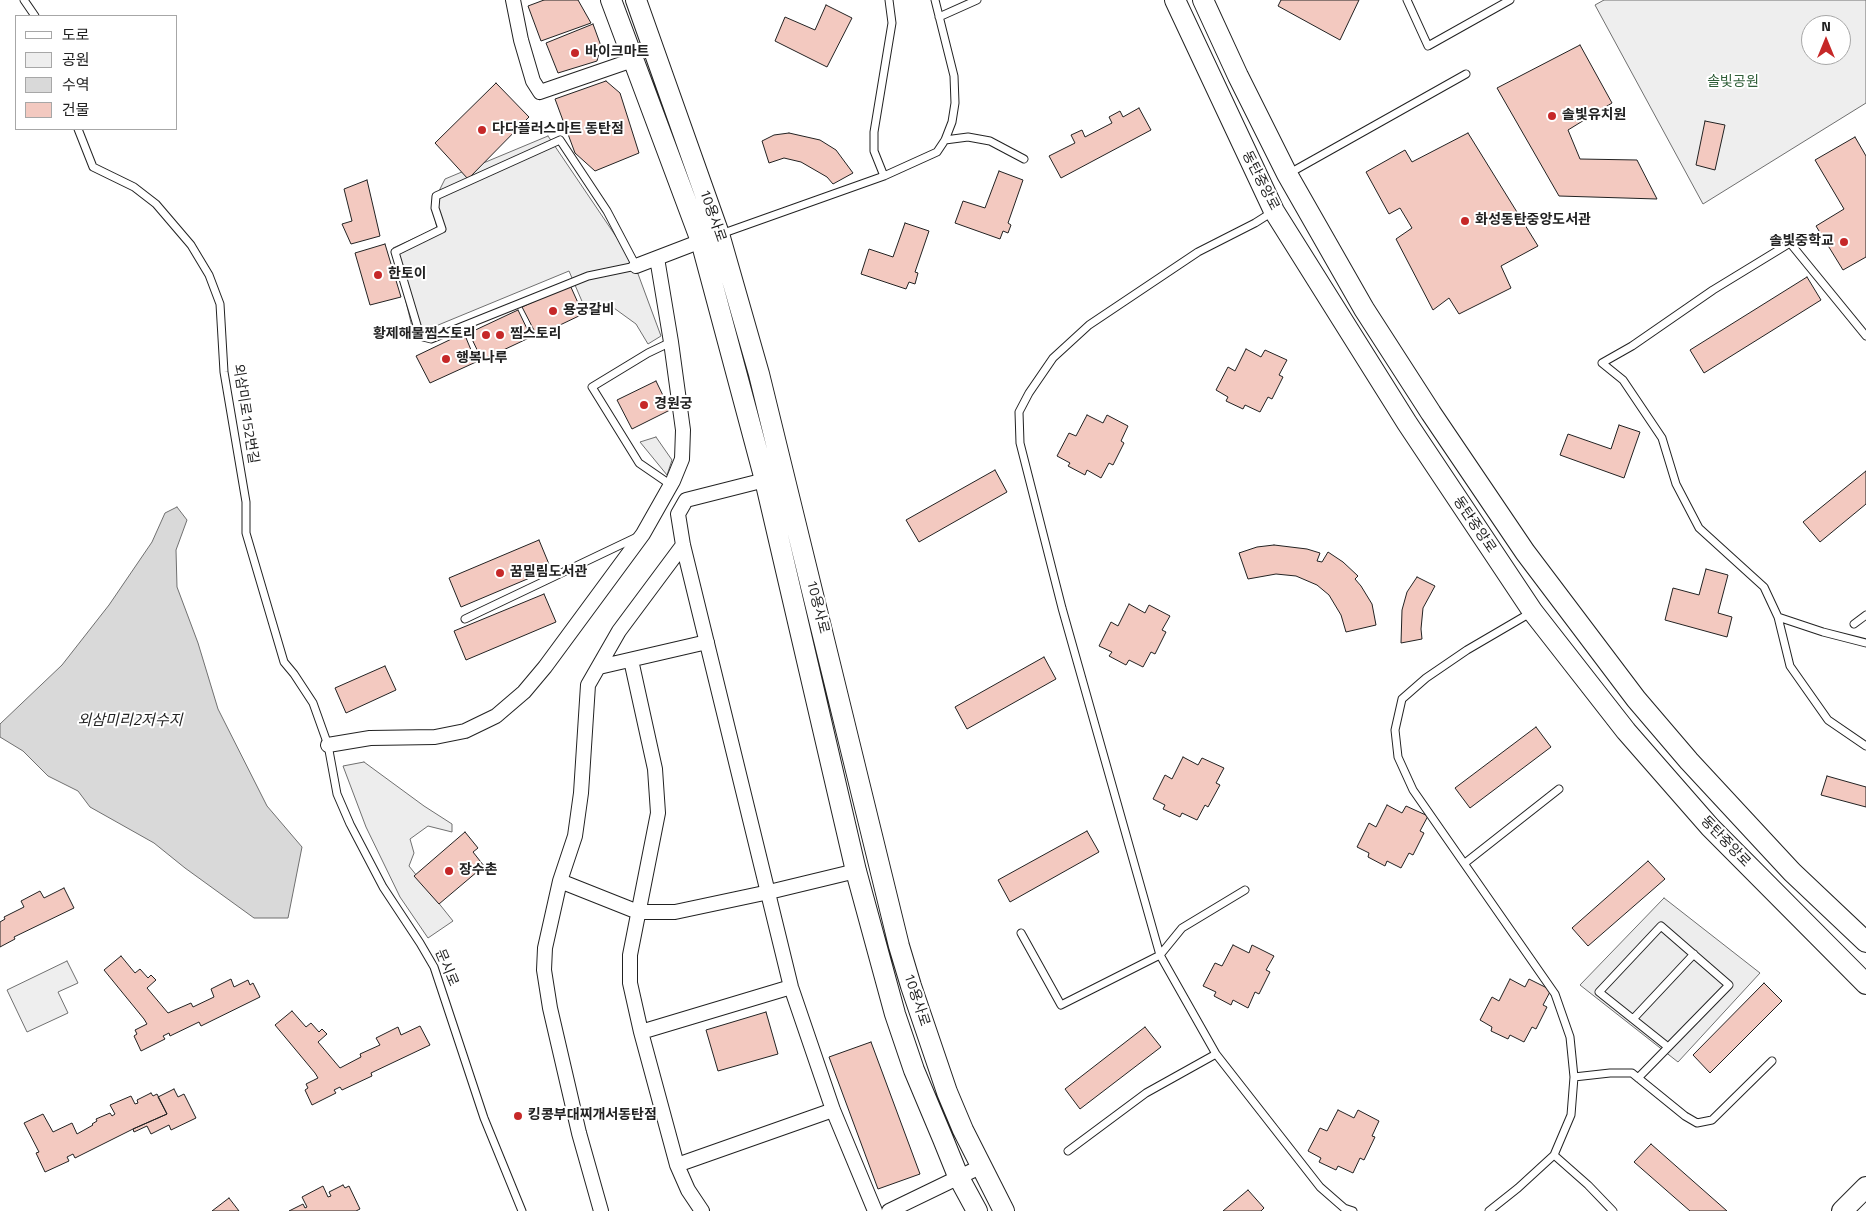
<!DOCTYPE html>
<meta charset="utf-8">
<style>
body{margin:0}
#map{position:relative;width:1866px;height:1211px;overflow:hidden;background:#fff;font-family:"Titillium Web","Noto Sans KR",sans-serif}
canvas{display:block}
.legend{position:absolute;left:15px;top:15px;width:162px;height:115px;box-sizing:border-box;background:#fff;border:1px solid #a7a7a7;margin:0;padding:6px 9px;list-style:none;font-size:15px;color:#222}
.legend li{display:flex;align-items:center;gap:10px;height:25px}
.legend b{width:25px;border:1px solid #a7a7a7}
.north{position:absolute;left:1801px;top:15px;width:50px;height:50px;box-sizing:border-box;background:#fff;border:1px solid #a7a7a7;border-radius:50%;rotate:0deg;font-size:14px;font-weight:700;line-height:20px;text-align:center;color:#222}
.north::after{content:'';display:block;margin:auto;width:18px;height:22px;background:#c62828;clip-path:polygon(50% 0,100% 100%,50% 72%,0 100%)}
</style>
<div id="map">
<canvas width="1866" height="1211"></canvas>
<ul class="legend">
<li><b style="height:6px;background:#fff"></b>도로</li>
<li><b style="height:14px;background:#eee"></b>공원</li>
<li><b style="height:14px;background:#d9d9d9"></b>수역</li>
<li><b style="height:14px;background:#f3c9c0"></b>건물</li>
</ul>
<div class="north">N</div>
</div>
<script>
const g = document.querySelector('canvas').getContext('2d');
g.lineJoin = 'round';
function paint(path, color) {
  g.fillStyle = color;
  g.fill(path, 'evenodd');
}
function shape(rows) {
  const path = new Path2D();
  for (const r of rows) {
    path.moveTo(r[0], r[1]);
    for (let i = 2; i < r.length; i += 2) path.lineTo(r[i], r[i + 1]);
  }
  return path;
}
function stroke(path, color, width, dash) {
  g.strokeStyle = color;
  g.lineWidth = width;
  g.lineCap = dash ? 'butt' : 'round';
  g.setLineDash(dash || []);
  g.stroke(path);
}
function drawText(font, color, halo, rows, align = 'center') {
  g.font = font + ' "Titillium Web","Noto Sans KR",sans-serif';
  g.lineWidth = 4;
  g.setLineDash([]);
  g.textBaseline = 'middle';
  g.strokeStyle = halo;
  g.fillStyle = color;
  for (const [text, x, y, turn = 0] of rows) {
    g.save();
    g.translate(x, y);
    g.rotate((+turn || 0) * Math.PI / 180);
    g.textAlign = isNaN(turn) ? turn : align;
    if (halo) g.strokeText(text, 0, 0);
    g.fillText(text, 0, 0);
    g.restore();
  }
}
const green = shape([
 [1604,0,1866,0,1866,103,1703,204,1595,5,1604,0],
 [1811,25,1841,25,1841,55,1811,55,1811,25],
 [67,961,78,983,58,992,68,1013,27,1032,7,990,67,961]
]);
const parking = shape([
 [548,136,634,263,661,336,648,344,636,324,607,303,587,313,569,271,414,335,393,248,437,228,432,205,445,179,548,136],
 [656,437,672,460,667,475,640,442,656,437],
 [364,762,424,806,452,824,452,832,428,826,410,839,414,853,409,866,453,921,428,938,400,897,366,827,343,766,364,762],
 [1664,898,1760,973,1678,1062,1580,985,1664,898]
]);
const water = shape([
 [177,507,187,520,176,550,177,587,198,643,218,709,267,806,302,847,288,918,254,918,185,868,154,843,90,807,78,791,48,776,23,751,0,737,0,724,62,665,109,605,152,542,165,513,177,507]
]);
const building = shape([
 [544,0,578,0,591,23,541,41,528,6,544,0],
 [1281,0,1359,0,1340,40,1278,6,1281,0],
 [826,5,852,18,827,67,775,41,785,17,815,30,826,5],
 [593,24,601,46,597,61,558,73,546,43,593,24],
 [1580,45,1612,103,1568,130,1580,159,1637,160,1657,199,1559,196,1497,88,1580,45],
 [606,81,620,93,639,153,595,171,575,153,555,99,606,81],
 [496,83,529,117,468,179,435,143,496,83],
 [1139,108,1151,130,1061,178,1049,156,1075,143,1071,135,1082,130,1085,137,1112,123,1109,117,1120,111,1123,117,1139,108],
 [1705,121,1725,125,1715,170,1696,165,1705,121],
 [789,133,820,140,836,150,853,173,833,184,827,177,801,162,784,158,769,163,762,141,774,135,789,133],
 [1468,133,1538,246,1501,266,1511,288,1459,314,1449,298,1433,310,1396,239,1412,228,1400,208,1389,214,1366,172,1405,150,1412,162,1468,133],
 [1855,137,1866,156,1866,257,1843,270,1816,226,1844,209,1815,160,1855,137],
 [999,171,1023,180,1008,223,1011,225,1008,233,1003,231,1000,239,955,223,963,201,985,208,999,171],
 [367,180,380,236,351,244,342,224,352,221,344,189,367,180],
 [905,223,929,231,915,272,918,273,915,284,909,282,906,289,861,274,869,249,893,257,905,223],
 [385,244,401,297,370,305,355,253,385,244],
 [1807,277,1821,300,1704,373,1690,350,1807,277],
 [570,285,583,314,537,336,522,307,570,285],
 [518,310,531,337,482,360,469,333,518,310],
 [464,333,476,362,430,383,416,356,464,333],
 [1246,349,1261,357,1265,350,1287,360,1279,375,1283,377,1272,399,1268,397,1260,412,1245,405,1243,409,1226,401,1228,397,1216,390,1228,367,1235,371,1246,349],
 [656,381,670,410,632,429,617,400,656,381],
 [1087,415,1103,423,1107,415,1128,426,1121,441,1124,443,1113,465,1109,463,1101,478,1087,470,1085,475,1068,466,1070,463,1057,456,1069,433,1076,436,1087,415],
 [1619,425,1640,432,1624,478,1560,455,1568,434,1611,449,1619,425],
 [995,470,1007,492,919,542,906,520,995,470],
 [1866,471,1866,504,1820,542,1803,522,1866,471],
 [539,540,551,569,461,607,449,578,539,540],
 [1274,545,1307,549,1320,553,1317,561,1322,562,1328,552,1343,562,1358,576,1355,579,1361,586,1372,604,1376,625,1346,632,1341,615,1329,595,1317,585,1296,576,1276,574,1248,579,1239,553,1257,547,1274,545],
 [1706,569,1728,575,1718,613,1732,617,1727,637,1665,620,1673,588,1699,595,1706,569],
 [1417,577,1435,586,1423,608,1421,629,1422,639,1401,643,1402,610,1407,592,1417,577],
 [544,594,556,622,466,660,454,631,544,594],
 [1129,604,1145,613,1149,605,1170,616,1162,630,1166,632,1155,654,1151,652,1143,667,1129,660,1126,665,1109,656,1112,652,1099,646,1111,622,1118,626,1129,604],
 [1044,657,1056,679,967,729,955,707,1044,657],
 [385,666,396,690,346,713,335,688,385,666],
 [1536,727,1551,747,1470,808,1455,788,1536,727],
 [1183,757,1198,765,1202,758,1224,768,1216,783,1220,785,1208,807,1205,805,1197,820,1182,813,1180,817,1163,809,1165,805,1153,799,1165,775,1172,779,1183,757],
 [1827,776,1866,787,1866,807,1821,795,1827,776],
 [1387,805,1402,813,1406,806,1428,816,1420,831,1424,833,1413,855,1409,853,1401,868,1387,861,1385,866,1368,857,1369,853,1357,847,1369,823,1376,827,1387,805],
 [1087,831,1099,852,1010,902,998,880,1087,831],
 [465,832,478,848,473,852,484,866,439,904,414,876,465,832],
 [1648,861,1665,879,1588,946,1572,928,1648,861],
 [64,888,74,908,14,937,15,939,0,947,0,922,5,919,4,917,24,907,21,901,40,891,44,898,64,888],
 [1233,945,1249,953,1252,945,1274,956,1266,970,1270,972,1259,994,1255,992,1248,1008,1233,1000,1231,1005,1214,996,1216,992,1203,986,1215,963,1222,966,1233,945],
 [121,956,135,973,140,969,148,978,151,975,156,980,147,988,168,1013,191,1003,193,1007,214,997,211,989,231,979,234,987,248,980,250,985,253,983,260,997,201,1026,199,1022,170,1036,169,1033,163,1036,165,1039,141,1051,134,1036,137,1034,135,1030,147,1024,144,1019,104,970,121,956],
 [1510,979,1525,987,1529,979,1551,990,1543,1005,1547,1007,1536,1029,1532,1027,1524,1042,1510,1035,1508,1039,1491,1031,1492,1027,1480,1020,1492,997,1499,1001,1510,979],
 [1764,983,1782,1001,1710,1073,1693,1055,1764,983],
 [292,1011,306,1027,311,1023,319,1032,322,1029,327,1034,318,1042,340,1068,361,1057,360,1054,380,1045,376,1038,398,1027,401,1035,420,1026,430,1045,371,1073,372,1076,342,1090,340,1087,334,1090,336,1093,312,1105,305,1090,308,1088,306,1084,318,1078,315,1073,275,1025,292,1011],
 [766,1012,778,1054,718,1071,706,1030,766,1012],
 [1145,1027,1161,1047,1080,1109,1065,1089,1145,1027],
 [871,1042,920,1174,878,1189,829,1057,871,1042],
 [174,1089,178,1097,184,1094,196,1118,171,1130,169,1125,151,1134,147,1126,134,1132,133,1129,167,1114,158,1097,174,1089],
 [151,1093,153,1096,157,1094,167,1114,133,1129,75,1158,73,1154,67,1157,69,1161,45,1172,36,1153,39,1152,24,1123,43,1114,53,1132,72,1123,77,1134,93,1125,92,1124,97,1121,96,1119,110,1113,112,1116,115,1114,110,1105,131,1096,135,1104,138,1103,137,1100,151,1093],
 [1338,1110,1354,1118,1358,1110,1379,1121,1372,1136,1375,1137,1364,1160,1360,1158,1353,1173,1338,1166,1336,1170,1319,1162,1321,1158,1308,1151,1320,1128,1327,1131,1338,1110],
 [1651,1144,1727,1211,1690,1211,1634,1162,1651,1144],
 [343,1185,345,1188,349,1186,360,1209,356,1211,289,1211,303,1204,305,1208,307,1207,302,1197,323,1186,328,1197,331,1196,329,1192,343,1185],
 [1248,1190,1264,1208,1261,1211,1223,1211,1248,1190],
 [229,1198,239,1211,212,1211,229,1198]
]);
const lane = shape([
 [24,0,35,16],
 [1407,0,1428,46,1510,0],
 [939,17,977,0],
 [78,129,93,167,134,187,156,204,191,245,209,275,220,304,224,372,246,502,246,533,284,662,294,674,313,703,328,745,337,794,350,824,383,887,420,943,434,967,484,1118,522,1211],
 [560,140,607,211,636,266,588,276,431,339,423,337,419,332,395,252,442,229,435,208,436,196,560,140],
 [945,140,968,137,990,141,1024,159],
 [1288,174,1466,74],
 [884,176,874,151,874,132,892,23,889,0],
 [1274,211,1255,223,1198,252,1089,325,1053,358,1029,393,1019,412,1020,443,1062,608,1160,955,1216,1054,1320,1187,1344,1208,1353,1211],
 [721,234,884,176,937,152,945,140,952,122,955,103,954,76,935,0],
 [1866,336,1790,243,1713,290,1632,346,1602,363,1623,380,1662,438,1676,484,1699,528,1764,587,1778,617,1790,666,1828,720,1866,746],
 [671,342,648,353,592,387,639,463,671,485],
 [1778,617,1823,632,1866,643],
 [465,619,637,537],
 [1854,624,1866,615],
 [1465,863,1559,789],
 [1021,933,1061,1005,1160,955,1182,928,1245,890],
 [1633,1019,1694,954],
 [1574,1077,1610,1073,1632,1073,1685,1116,1697,1123,1712,1120,1772,1061],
 [1638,1078,1729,985,1661,926,1599,992,1668,1047],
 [1068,1151,1146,1093,1216,1054],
 [1554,1155,1588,1185,1613,1211],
 [1489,1211,1518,1188,1554,1155,1571,1115,1574,1077,1570,1037,1555,994,1413,790,1398,757,1395,730,1402,699,1426,678,1467,650,1532,612]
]);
const street = shape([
 [513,0,521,40,533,81,540,92,633,60],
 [636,266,709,238],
 [765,480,686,500,678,514,683,545,791,987,833,1110,875,1211],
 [631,660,655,769,658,813,630,955,630,983,641,1032,677,1165,688,1190,702,1211],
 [599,667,707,642],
 [328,745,370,738,435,737,465,731,496,716,524,692,545,667,643,534,673,481,682,459,683,430,671,342,657,258],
 [560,881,638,912,675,912,769,892,856,871],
 [641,1032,791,987],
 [677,1165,833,1110],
 [601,1211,579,1133,550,1008,544,970,545,948,560,881,575,836,581,793,588,685,619,631,683,545],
 [889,1211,980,1167]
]);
const secondary = shape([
 [611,0,701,241,765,480,856,871,895,1014,914,1070,943,1139,958,1176,977,1211],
 [636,0,719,234,759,374,899,946,911,986,947,1092,963,1130,1004,1211],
 [1175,0,1274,211,1407,423,1533,612,1626,731,1710,827,1866,984],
 [1203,0,1238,76,1287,174,1364,309,1431,413,1525,552,1636,699,1689,761,1792,872,1866,942],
 [1842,1211,1866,1187]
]);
const markers = [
 [575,53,5,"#c62828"],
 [1552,116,5,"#c62828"],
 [482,130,5,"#c62828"],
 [1465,221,5,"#c62828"],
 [1844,242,5,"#c62828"],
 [378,275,5,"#c62828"],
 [553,311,5,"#c62828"],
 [486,335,5,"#c62828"],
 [500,335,5,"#c62828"],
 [446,359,5,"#c62828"],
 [644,405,5,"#c62828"],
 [500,573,5,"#c62828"],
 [449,871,5,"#c62828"],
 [518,1116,5,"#c62828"]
];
const poiNames = [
 ["바이크마트",585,53],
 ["솔빛유치원",1562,116],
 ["다다플러스마트 동탄점",492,130],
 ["화성동탄중앙도서관",1475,221],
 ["솔빛중학교",1834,242,"right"],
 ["한토이",388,275],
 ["용궁갈비",563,311],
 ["황제해물찜스토리",476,335,"right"],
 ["찜스토리",510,335],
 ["행복나루",456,359],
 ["경원궁",654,405],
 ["꿈밀림도서관",510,573],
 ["장수촌",459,871],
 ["킹콩부대찌개서동탄점",528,1116]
];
const parkNames = [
 ["솔빛공원",1733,83]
];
const streetNames = [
 ["동탄중앙로",1260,181,63],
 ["10용사로",712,216,71],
 ["외삼미로152번길",245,414,81],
 ["동탄중앙로",1474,525,56],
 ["10용사로",817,607,76],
 ["동탄중앙로",1725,842,46],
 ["문시로",446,968,67],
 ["10용사로",916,1000,72]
];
const waterNames = [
 ["외삼미리2저수지",130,721]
];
paint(green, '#eee');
stroke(green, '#6f6f6f', 1);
paint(parking, '#ededed');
stroke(parking, '#6f6f6f', 1);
paint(water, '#d9d9d9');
stroke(water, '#6f6f6f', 1);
paint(building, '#f3c9c0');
stroke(building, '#222', 1);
stroke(lane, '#222', 9);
stroke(street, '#222', 16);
stroke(secondary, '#222', 22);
stroke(lane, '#fff', 7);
stroke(street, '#fff', 14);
stroke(secondary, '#fff', 20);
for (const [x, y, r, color] of markers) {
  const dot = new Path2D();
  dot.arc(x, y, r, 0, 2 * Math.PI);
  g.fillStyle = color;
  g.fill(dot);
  stroke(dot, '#fff', 2);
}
drawText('bold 14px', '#222', '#fff', poiNames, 'left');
drawText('14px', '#2f5e38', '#fff', parkNames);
drawText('14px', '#222', '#fff', streetNames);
drawText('italic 15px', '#222', '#fff', waterNames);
</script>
